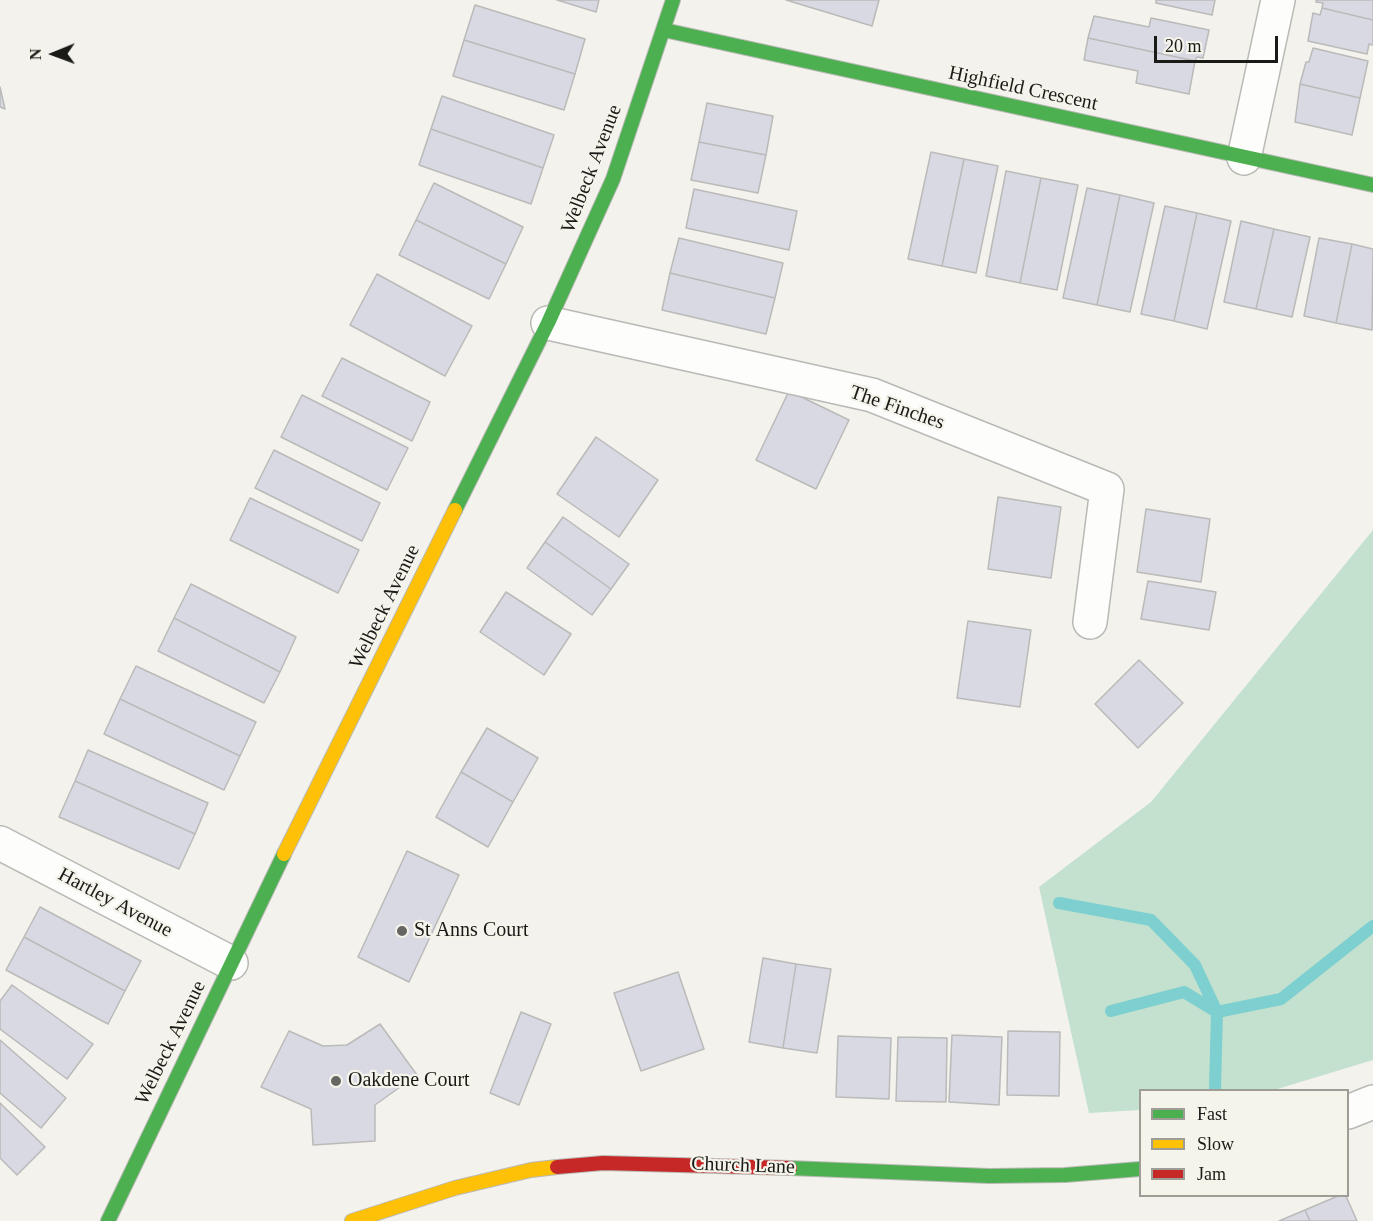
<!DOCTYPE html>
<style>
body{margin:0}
#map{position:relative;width:1373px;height:1221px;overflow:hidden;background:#f3f2ed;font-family:Georgia,serif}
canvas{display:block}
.legend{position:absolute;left:1139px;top:1089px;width:210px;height:108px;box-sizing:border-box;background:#f5f4eb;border:2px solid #9d9d96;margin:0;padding:8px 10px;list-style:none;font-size:18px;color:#1a1a17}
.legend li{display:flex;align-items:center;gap:12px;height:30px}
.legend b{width:30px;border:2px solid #9d9d96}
.north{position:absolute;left:24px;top:24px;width:60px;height:60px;-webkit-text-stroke:4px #f5f4eb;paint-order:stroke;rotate:269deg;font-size:16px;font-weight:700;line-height:24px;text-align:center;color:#1a1a17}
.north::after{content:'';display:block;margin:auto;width:21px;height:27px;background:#1a1a17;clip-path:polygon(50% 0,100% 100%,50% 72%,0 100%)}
.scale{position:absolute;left:1154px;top:36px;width:124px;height:27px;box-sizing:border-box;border:3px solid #1a1a17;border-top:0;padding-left:8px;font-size:18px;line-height:21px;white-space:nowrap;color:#1a1a17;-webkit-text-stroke:4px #f5f4eb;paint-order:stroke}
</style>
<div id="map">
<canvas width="1373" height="1221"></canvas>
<ul class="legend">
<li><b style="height:8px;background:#4caf50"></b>Fast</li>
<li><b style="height:8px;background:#ffc107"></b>Slow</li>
<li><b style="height:8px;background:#c62828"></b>Jam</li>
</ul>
<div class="north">N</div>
<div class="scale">20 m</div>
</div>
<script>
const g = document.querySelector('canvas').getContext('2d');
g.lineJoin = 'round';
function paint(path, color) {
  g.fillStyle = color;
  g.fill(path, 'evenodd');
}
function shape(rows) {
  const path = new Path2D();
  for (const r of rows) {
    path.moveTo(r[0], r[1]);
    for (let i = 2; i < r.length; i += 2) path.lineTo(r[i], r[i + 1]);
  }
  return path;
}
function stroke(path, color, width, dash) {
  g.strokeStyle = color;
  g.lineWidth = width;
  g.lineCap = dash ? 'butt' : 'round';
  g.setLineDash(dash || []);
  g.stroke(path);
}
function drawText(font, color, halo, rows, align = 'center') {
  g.font = font + ' Georgia,serif';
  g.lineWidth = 4.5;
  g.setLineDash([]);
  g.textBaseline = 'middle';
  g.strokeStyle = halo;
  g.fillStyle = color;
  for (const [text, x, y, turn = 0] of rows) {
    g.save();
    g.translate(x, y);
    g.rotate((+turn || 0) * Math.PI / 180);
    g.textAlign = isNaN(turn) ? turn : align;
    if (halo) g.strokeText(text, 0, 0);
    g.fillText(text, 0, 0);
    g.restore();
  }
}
const green = shape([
 [1373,530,1373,1060,1274,1090,1140,1090,1140,1110,1089,1113,1039,887,1151,802]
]);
const stream = shape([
 [1059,903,1151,920,1195,965,1217,1012],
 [1111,1011,1184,992,1217,1012],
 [1215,1089,1217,1012,1281,999,1373,926]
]);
const building = shape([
 [557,0,599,0,596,12,557,0],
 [786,0,879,0,872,26,786,0],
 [1156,0,1215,0,1212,15,1156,3,1156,0],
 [1316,0,1373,0,1373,20,1322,8,1323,3,1316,2,1316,0],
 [475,5,585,39,575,74,464,40,475,5],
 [1322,8,1373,20,1373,45,1369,44,1367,54,1308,41,1313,13,1320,15,1322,8],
 [1094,16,1149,27,1151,18,1209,30,1203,58,1197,57,1195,61,1088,38,1094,16],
 [1088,38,1195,61,1189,94,1136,83,1138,71,1084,60,1088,38],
 [464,40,575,74,564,110,453,76,464,40],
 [1313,48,1368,61,1360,98,1300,84,1306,62,1309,62,1313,48],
 [1300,84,1360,98,1352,135,1295,122,1300,84],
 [0,87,5,109,0,107,0,87],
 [442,96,554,135,543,168,431,129,442,96],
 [707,103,773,116,766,155,699,142,707,103],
 [431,129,543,168,531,204,419,165,431,129],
 [699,142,766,155,758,193,691,180,699,142],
 [931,152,964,159,942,266,908,259,931,152],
 [964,159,998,166,976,273,942,266,964,159],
 [1006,171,1041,178,1020,283,986,276,1006,171],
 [1041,178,1078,185,1057,290,1020,283,1041,178],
 [434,183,523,227,506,264,416,220,434,183],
 [1087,188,1120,195,1097,305,1063,298,1087,188],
 [694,189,797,211,789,250,686,228,694,189],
 [1120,195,1154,203,1130,312,1097,305,1120,195],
 [1165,206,1197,213,1174,321,1141,314,1165,206],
 [1197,213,1231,221,1207,329,1174,321,1197,213],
 [416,220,506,264,489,299,399,255,416,220],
 [1241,221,1274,229,1256,309,1224,302,1241,221],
 [1274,229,1310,237,1292,317,1256,309,1274,229],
 [679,238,783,263,775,298,670,273,679,238],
 [1319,238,1352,244,1336,323,1304,316,1319,238],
 [1352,244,1373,249,1372,330,1336,323,1352,244],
 [670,273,775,298,766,334,662,310,670,273],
 [377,274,472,326,445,376,350,325,377,274],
 [342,358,430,402,412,441,322,396,342,358],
 [789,391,849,420,816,489,756,460,789,391],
 [302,395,408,448,387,490,281,437,302,395],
 [596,437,658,480,619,537,557,494,596,437],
 [274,450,380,503,362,541,255,488,274,450],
 [998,497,1061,507,1051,578,988,569,998,497],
 [250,498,359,550,338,593,230,540,250,498],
 [1146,509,1210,519,1201,582,1137,572,1146,509],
 [563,517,629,564,611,589,545,542,563,517],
 [545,542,611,589,592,615,527,568,545,542],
 [1148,581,1216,592,1209,630,1141,619,1148,581],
 [191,584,296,637,280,672,174,618,191,584],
 [506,592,571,634,544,675,480,632,506,592],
 [174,618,280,672,264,703,158,651,174,618],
 [968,621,1031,630,1020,707,957,698,968,621],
 [1139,660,1183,703,1138,748,1095,704,1139,660],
 [136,666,256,722,240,756,120,699,136,666],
 [120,699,240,756,224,790,104,734,120,699],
 [487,728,538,758,513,802,461,772,487,728],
 [88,750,208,803,195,834,75,781,88,750],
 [461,772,513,802,488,847,436,817,461,772],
 [75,781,195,834,179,869,59,817,75,781],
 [407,851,459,875,409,982,358,957,407,851],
 [40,907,141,961,125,991,24,937,40,907],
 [24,937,125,991,108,1024,6,970,24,937],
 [763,958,796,964,783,1048,749,1042,763,958],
 [796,964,831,969,817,1053,783,1048,796,964],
 [678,972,704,1049,641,1071,614,993,678,972],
 [12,985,93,1044,67,1079,0,1029,0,1001,12,985],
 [521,1012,551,1024,519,1105,490,1093,521,1012],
 [380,1024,417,1075,375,1105,375,1141,313,1145,311,1109,261,1087,289,1031,323,1046,347,1045,380,1024],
 [1008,1031,1060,1032,1059,1096,1007,1095,1008,1031],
 [952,1035,1002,1037,999,1105,949,1102,952,1035],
 [838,1036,891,1038,889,1099,836,1097,838,1036],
 [898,1037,947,1038,946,1102,896,1101,898,1037],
 [0,1040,66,1098,41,1128,0,1093,0,1040],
 [0,1103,45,1147,17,1175,0,1158,0,1103],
 [1338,1196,1346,1196,1357,1221,1310,1221,1305,1210,1338,1196],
 [1305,1210,1310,1221,1279,1221,1305,1210]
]);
const street = shape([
 [1244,158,1278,0],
 [548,323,872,395,1107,489,1090,622],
 [0,843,231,963],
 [1348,1112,1373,1102]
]);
const fast = shape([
 [664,30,1373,185],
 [455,510,548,323,613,179,673,0],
 [790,1168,989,1176,1065,1175,1140,1169],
 [108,1221,284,854]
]);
const slow = shape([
 [284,854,455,510],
 [352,1221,455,1188,531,1170,557,1167]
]);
const jam = shape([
 [557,1167,603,1163,790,1168]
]);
const markers = [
 [402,931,6,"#666662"],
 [336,1081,6,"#666662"]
];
const streetNames = [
 ["Highfield Crescent",1023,89,12],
 ["Welbeck Avenue",592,169,-69],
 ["The Finches",897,408,19],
 ["Welbeck Avenue",385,607,-64],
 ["Hartley Avenue",115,903,28],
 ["Welbeck Avenue",171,1043,-64],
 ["Church Lane",743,1166,2]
];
const poiNames = [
 ["St Anns Court",414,931],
 ["Oakdene Court",348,1081]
];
paint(green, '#c3e1ce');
stroke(stream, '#7dcfd0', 12);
paint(building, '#d9d9e4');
stroke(building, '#babab9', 1.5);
stroke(street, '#b9b9b5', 36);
stroke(fast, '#b9b9b5', 16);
stroke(slow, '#b9b9b5', 16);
stroke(jam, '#b9b9b5', 16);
stroke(street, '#fdfdfc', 33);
stroke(fast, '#4caf50', 14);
stroke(slow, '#ffc107', 14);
stroke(jam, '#c62828', 14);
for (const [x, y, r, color] of markers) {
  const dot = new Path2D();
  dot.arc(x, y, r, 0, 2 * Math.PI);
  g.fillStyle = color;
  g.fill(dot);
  stroke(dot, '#f5f4eb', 2);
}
drawText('20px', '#1a1a17', '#f5f4eb', streetNames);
drawText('20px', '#1a1a17', '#f5f4eb', poiNames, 'left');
</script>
